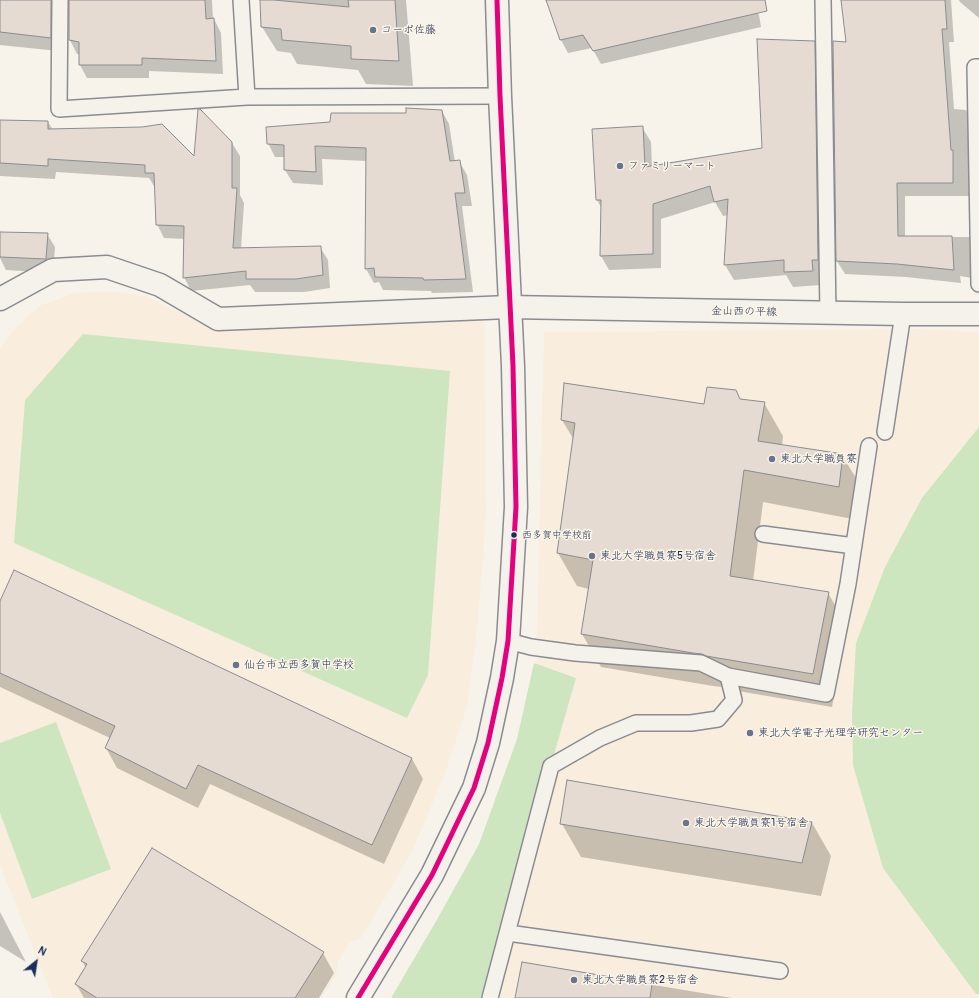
<!DOCTYPE html>
<meta charset="utf-8">
<style>
body{margin:0}
#map{position:relative;width:979px;height:998px;overflow:hidden;background:#f7f3ea;font-family:Pangolin,sans-serif}
canvas{display:block}
.north{position:absolute;left:16px;top:942px;width:40px;height:40px;-webkit-text-stroke:3px #fcf5e5;paint-order:stroke;rotate:30deg;font-size:11px;font-weight:700;line-height:16px;text-align:center;color:#1b2f5e}
.north::after{content:'';display:block;margin:auto;width:14px;height:18px;background:#1b2f5e;clip-path:polygon(50% 0,100% 100%,50% 72%,0 100%)}
</style>
<div id="map">
<canvas width="979" height="998"></canvas>
<div class="north">N</div>
</div>
<script>
const g = document.querySelector('canvas').getContext('2d');
g.lineJoin = 'round';
function paint(path, color) {
  g.fillStyle = color;
  g.fill(path, 'evenodd');
}
function shape(rows) {
  const path = new Path2D();
  for (const r of rows) {
    path.moveTo(r[0], r[1]);
    for (let i = 2; i < r.length; i += 2) path.lineTo(r[i], r[i + 1]);
  }
  return path;
}
function stroke(path, color, width, dash) {
  g.strokeStyle = color;
  g.lineWidth = width;
  g.lineCap = dash ? 'butt' : 'round';
  g.setLineDash(dash || []);
  g.stroke(path);
}
function drawText(font, color, halo, rows, align = 'center') {
  g.font = font + ' Pangolin,"Klee One",sans-serif';
  g.lineWidth = 3;
  g.setLineDash([]);
  g.textBaseline = 'middle';
  g.strokeStyle = halo;
  g.fillStyle = color;
  for (const [text, x, y, turn = 0] of rows) {
    g.save();
    g.translate(x, y);
    g.rotate((+turn || 0) * Math.PI / 180);
    g.textAlign = isNaN(turn) ? turn : align;
    if (halo) g.strokeText(text, 0, 0);
    g.fillText(text, 0, 0);
    g.restore();
  }
}
const built = shape([
 [108,291,146,296,217,330,471,315,485,324,486,515,478,622,467,707,445,773,412,852,361,938,350,942,338,962,336,975,322,998,53,998,0,865,0,348,20,323,41,305,75,293],
 [918,329,979,332,979,998,402,998,503,807,537,659,537,630,544,332]
]);
const green = shape([
 [83,334,450,371,428,675,407,718,14,543,25,400],
 [979,427,979,994,976,994,883,868,853,765,852,713,856,643,885,567,922,498],
 [534,663,576,678,484,998,391,998,435,923,479,844,517,739],
 [56,722,111,869,32,899,0,813,0,743]
]);
const shadow = shape([
 [0,0,212,0,213,20,214,19,221,33,223,74,149,71,149,78,87,78,80,65,80,54,77,54,70,40,70,5,64,5,58,51,0,45],
 [261,0,275,1,275,0,406,0,413,86,366,84,358,70,297,64,291,53,277,51,262,27],
 [547,0,762,0,754,5,759,15,761,27,601,64,592,48,568,53,561,40],
 [842,0,951,0,954,42,949,42,954,109,966,110,974,124,975,196,905,196,905,237,969,237,976,250,977,279,960,276,961,283,906,277,845,274,837,261,847,43],
 [959,0,979,0,979,18,960,2],
 [814,42,823,57,821,285,793,287,786,275,734,280,725,265,728,215,723,216,715,202,661,219,661,268,609,270,601,256,602,209,597,200,642,127,651,142,652,167,763,149],
 [442,111,449,124,455,162,459,161,467,175,472,206,462,206,473,292,432,293,431,291,383,290,379,282,374,283,366,269,367,161,322,159,323,185,293,183,285,170,285,157,275,157,268,143,331,123],
 [0,121,48,122,53,130,195,159,232,143,240,156,240,195,244,203,241,249,320,247,328,260,330,288,304,292,255,292,250,285,191,291,184,277,185,239,164,238,157,224,155,186,154,186,149,178,56,172,55,179,0,176],
 [47,234,55,247,53,273,6,270,0,258,0,243],
 [740,400,764,403,783,436,782,446,842,455,862,488,858,520,763,502,753,581,828,593,847,626,832,707,726,689,722,687,713,686,601,667,582,634,589,589,577,586,558,553,574,440,562,420,705,405],
 [15,572,412,759,423,779,384,864,210,784,198,808,117,768,106,748,110,738,0,687,0,603],
 [812,823,831,856,821,896,581,857,562,824],
 [0,912,26,962,0,946],
 [323,953,334,973,319,998,84,998,76,984,86,968,82,961],
 [522,963,732,998,516,998]
]);
const building = shape([
 [0,0,51,0,51,38,0,32,0,0],
 [69,0,205,0,206,19,214,18,216,61,142,58,142,65,79,65,79,42,69,40,69,0],
 [260,0,274,0,349,7,348,0,395,0,399,61,351,59,351,46,282,40,281,29,261,27,260,0],
 [546,0,765,0,767,11,593,51,583,35,560,40,546,0],
 [841,0,945,0,947,29,942,29,951,150,953,150,953,183,897,183,898,236,952,236,954,270,897,264,836,261,833,41,846,42,841,0],
 [757,39,815,41,818,260,812,260,813,271,784,272,784,260,724,265,728,199,714,202,710,186,653,204,653,254,600,256,601,200,596,200,592,129,643,126,645,167,699,158,762,148,757,39],
 [406,108,442,110,450,161,460,160,465,193,455,193,466,279,424,280,423,278,375,277,374,268,365,269,366,148,315,146,316,172,284,170,284,145,267,144,266,127,330,122,331,113,406,113,406,108],
 [198,109,200,109,232,142,232,188,237,188,233,248,321,246,323,275,296,279,246,279,246,271,183,278,184,226,156,225,154,173,145,173,145,165,48,159,48,166,0,163,0,120,48,121,48,129,142,127,162,124,194,156,198,109],
 [0,232,48,233,46,259,0,257,0,232],
 [564,383,704,404,707,387,736,390,740,399,765,402,758,441,843,454,839,487,744,470,730,576,829,592,813,674,706,656,702,654,693,653,581,634,593,560,557,553,575,423,561,420,564,383],
 [14,570,412,758,372,845,198,765,186,789,105,748,115,726,0,673,0,601,14,570],
 [567,780,812,822,802,863,560,824,567,780],
 [152,848,324,952,295,998,97,998,75,984,87,964,81,961,152,848],
 [522,962,652,984,650,998,515,998,522,962]
]);
const service = shape([
 [60,0,59,109,247,97,500,96],
 [241,0,247,97],
 [823,0,828,313],
 [979,67,975,67,979,284],
 [885,432,903,314],
 [763,534,854,546],
 [728,676,826,694,848,584,869,446],
 [508,933,780,971],
 [490,998,551,766,600,738,636,723,691,723,718,719,734,700,728,676,701,663,575,653,531,647,508,641]
]);
const minor = shape([
 [0,299,53,270,107,267,160,285,218,319,509,307,903,314,979,314]
]);
const tertiary = shape([
 [358,998,432,875,474,788,488,743,502,678,508,641,516,507,513,366,500,96,497,0]
]);
const bus1 = shape([
 [358,998,432,875,474,788,488,743,502,678,508,641,516,507,513,366,500,96,497,0]
]);
const markers = [
 [373,30,4,"#68748f"],
 [620,166,4,"#68748f"],
 [772,459,4,"#68748f"],
 [514,535,3.5,"#1b2f5e"],
 [592,556,4,"#68748f"],
 [236,665,4,"#68748f"],
 [750,733,4,"#68748f"],
 [686,823,4,"#68748f"],
 [574,980,4,"#68748f"]
];
const busNames = [
 ["西多賀中学校前",522,535]
];
const poiNames = [
 ["コーポ佐藤",381,30],
 ["ファミリーマート",628,166],
 ["東北大学職員寮",780,459],
 ["東北大学職員寮5号宿舎",600,556],
 ["仙台市立西多賀中学校",244,665],
 ["東北大学電子光理学研究センター",758,733],
 ["東北大学職員寮1号宿舎",694,823],
 ["東北大学職員寮2号宿舎",582,980]
];
const streetNames = [
 ["金山西の平線",744,312,1]
];
paint(built, '#f9eedd');
paint(green, '#cee6bf');
paint(shadow, '#0003');
paint(building, '#e6dbd2');
stroke(building, '#8a8c91', 1);
stroke(service, '#8a8c91', 18);
stroke(minor, '#8a8c91', 25);
stroke(tertiary, '#8a8c91', 25);
stroke(service, '#f5f2ec', 15);
stroke(minor, '#f5f2ec', 22);
stroke(tertiary, '#f5f2ec', 22);
stroke(bus1, '#e5007d', 5);
for (const [x, y, r, color] of markers) {
  const dot = new Path2D();
  dot.arc(x, y, r, 0, 2 * Math.PI);
  g.fillStyle = color;
  g.fill(dot);
  stroke(dot, '#fcf5e5', 1.5);
}
drawText('10px', '#1b2f5e', '#fcf5e5', busNames, 'left');
drawText('11px', '#1b2f5e', '#fcf5e5', poiNames, 'left');
drawText('11px', '#1b2f5e', '#fcf5e5', streetNames);
</script>
